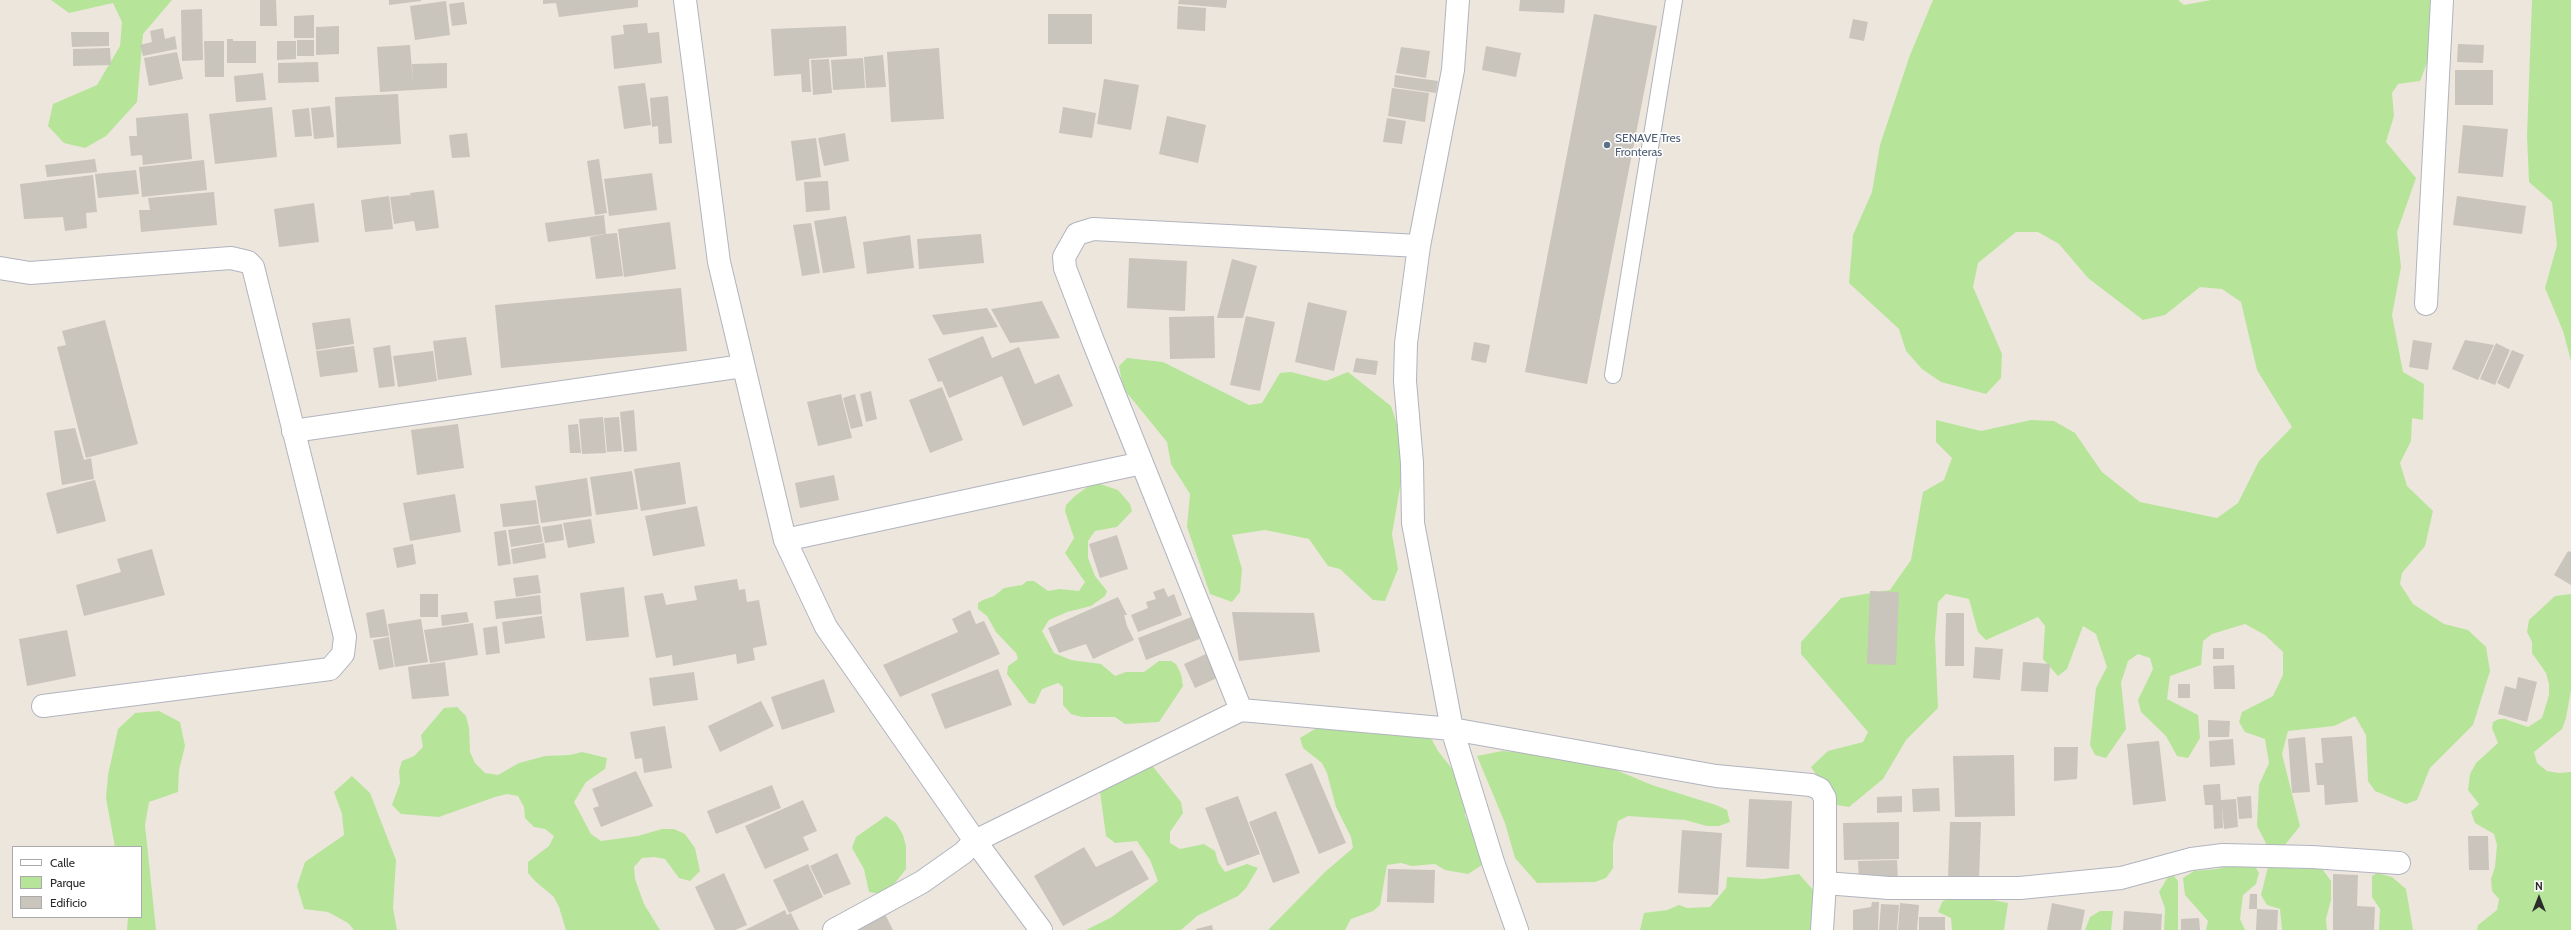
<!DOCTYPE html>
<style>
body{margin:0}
#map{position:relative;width:2571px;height:930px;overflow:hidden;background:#ede6dd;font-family:Cabin,sans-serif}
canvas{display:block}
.legend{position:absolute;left:12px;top:846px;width:130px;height:72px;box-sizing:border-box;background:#fff;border:1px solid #aaa;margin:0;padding:5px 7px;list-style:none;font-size:12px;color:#2b2b2b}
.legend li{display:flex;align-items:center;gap:8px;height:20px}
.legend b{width:20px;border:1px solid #aaa}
.north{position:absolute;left:2519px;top:878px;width:40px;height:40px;-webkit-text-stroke:3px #fff;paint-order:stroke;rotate:0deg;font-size:11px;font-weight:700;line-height:16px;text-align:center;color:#2b2b2b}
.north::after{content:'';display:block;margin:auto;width:14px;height:18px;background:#2b2b2b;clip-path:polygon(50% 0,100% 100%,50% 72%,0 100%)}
</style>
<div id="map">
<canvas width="2571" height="930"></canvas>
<ul class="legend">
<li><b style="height:5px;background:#fff"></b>Calle</li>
<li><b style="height:11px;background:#b6e599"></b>Parque</li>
<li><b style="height:11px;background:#c9c4bc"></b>Edificio</li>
</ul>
<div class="north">N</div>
</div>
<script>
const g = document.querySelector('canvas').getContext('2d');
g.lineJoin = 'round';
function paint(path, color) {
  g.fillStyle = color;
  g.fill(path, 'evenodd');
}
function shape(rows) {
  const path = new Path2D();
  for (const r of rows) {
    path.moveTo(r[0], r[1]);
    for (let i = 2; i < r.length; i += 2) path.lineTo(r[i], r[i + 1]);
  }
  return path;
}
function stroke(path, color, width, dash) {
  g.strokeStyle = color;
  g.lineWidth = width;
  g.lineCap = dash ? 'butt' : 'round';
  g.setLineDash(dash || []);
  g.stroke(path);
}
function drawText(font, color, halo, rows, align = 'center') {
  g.font = font + ' Cabin,sans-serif';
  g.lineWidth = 3;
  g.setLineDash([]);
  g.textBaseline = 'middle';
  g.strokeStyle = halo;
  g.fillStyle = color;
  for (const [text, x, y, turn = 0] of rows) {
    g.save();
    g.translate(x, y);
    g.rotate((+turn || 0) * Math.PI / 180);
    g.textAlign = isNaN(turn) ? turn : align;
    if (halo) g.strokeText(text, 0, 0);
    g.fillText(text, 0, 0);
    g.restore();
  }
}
const green = shape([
 [51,0,172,0,143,34,137,102,106,136,85,148,64,143,48,126,53,104,97,85,120,46,122,22,113,3,69,13],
 [1933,0,2178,0,2184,5,2211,0,2432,0,2428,60,2420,81,2398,84,2392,93,2394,116,2386,142,2416,178,2397,232,2401,267,2392,315,2403,372,2424,384,2423,420,2412,418,2411,441,2400,463,2407,486,2433,511,2425,546,2402,573,2400,584,2413,604,2444,624,2468,630,2486,647,2490,671,2473,725,2430,768,2417,800,2406,804,2375,791,2368,781,2366,735,2355,716,2334,726,2288,731,2282,754,2300,826,2285,845,2270,851,2257,826,2259,785,2269,763,2265,739,2245,732,2239,722,2242,712,2273,696,2283,675,2283,652,2265,635,2245,624,2212,634,2203,641,2201,665,2170,676,2167,699,2198,715,2200,738,2188,758,2177,756,2166,736,2141,712,2138,700,2153,669,2150,658,2138,654,2128,661,2121,683,2126,729,2106,758,2095,755,2090,745,2096,688,2107,667,2096,634,2083,626,2067,669,2058,676,2043,659,2045,626,2038,617,1986,640,1978,632,1969,599,1946,594,1938,602,1935,637,1938,708,1906,740,1883,779,1849,807,1837,805,1811,767,1828,751,1863,742,1868,732,1801,654,1801,642,1841,598,1890,590,1911,560,1923,492,1944,480,1952,458,1936,442,1936,420,1981,431,2031,420,2054,421,2075,433,2102,472,2140,502,2217,518,2238,503,2259,461,2292,427,2257,370,2241,302,2222,289,2200,287,2165,315,2143,320,2088,278,2059,244,2038,232,2016,232,1978,263,1973,287,2002,354,2001,378,1986,394,1941,382,1922,369,1906,351,1899,329,1849,283,1853,235,1872,192,1880,145,1910,55],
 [2532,0,2571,0,2571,361,2563,331,2545,288,2557,245,2552,202,2529,182,2527,136],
 [1127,358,1163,362,1249,405,1262,403,1280,373,1291,372,1326,381,1348,372,1391,406,1406,452,1392,534,1398,569,1385,601,1373,600,1340,569,1328,566,1309,539,1265,530,1232,535,1242,569,1240,592,1232,602,1210,594,1187,527,1190,494,1171,464,1167,442,1123,388,1119,366],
 [1094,482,1118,490,1130,504,1132,511,1117,527,1095,531,1088,541,1088,558,1095,576,1107,591,1105,596,1091,606,1067,612,1049,620,1042,631,1054,653,1071,660,1101,664,1115,676,1126,672,1144,672,1159,661,1171,661,1176,664,1181,674,1183,686,1159,722,1125,724,1115,717,1082,717,1071,714,1063,705,1063,687,1058,683,1042,689,1035,704,1029,703,1007,674,1008,666,1018,659,1016,653,996,632,987,616,978,609,978,603,983,600,994,596,1004,588,1022,585,1027,581,1034,581,1048,591,1060,589,1079,591,1085,582,1065,553,1074,538,1065,511,1066,505,1075,496],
 [2571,594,2571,690,2566,718,2562,729,2534,752,2537,763,2547,771,2559,773,2571,772,2571,930,2477,930,2478,925,2497,910,2499,899,2492,891,2491,879,2495,867,2497,845,2494,834,2475,823,2471,812,2479,804,2468,790,2470,774,2476,763,2498,743,2492,728,2493,722,2499,719,2505,719,2528,727,2542,718,2549,695,2549,684,2546,673,2532,653,2532,642,2527,632,2529,620,2555,596],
 [457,707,466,716,469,728,470,752,475,763,485,773,498,775,519,763,545,756,570,755,582,752,607,758,605,769,586,782,574,802,591,834,601,841,638,836,662,829,674,829,685,834,695,848,700,871,690,881,679,878,665,859,654,857,642,858,634,867,635,879,644,904,660,930,566,930,559,907,554,897,536,882,528,873,528,862,549,846,554,836,545,829,534,827,525,818,524,807,518,796,507,794,495,797,439,817,401,814,392,805,400,783,399,771,402,761,414,756,423,747,421,735,444,708],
 [159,711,180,722,185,746,179,770,178,792,149,802,145,825,156,930,127,930,128,917,141,917,141,847,115,847,106,798,108,775,118,729,135,713],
 [1320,726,1346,726,1371,734,1416,733,1427,736,1432,740,1438,751,1453,770,1465,797,1465,815,1475,838,1482,865,1468,874,1445,870,1435,864,1412,866,1401,863,1387,865,1380,905,1373,911,1351,919,1345,930,1268,930,1325,872,1353,848,1351,837,1336,807,1327,773,1322,763,1303,748,1300,738],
 [1502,751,1552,755,1616,770,1652,785,1716,805,1727,810,1730,822,1719,826,1707,826,1685,820,1628,816,1618,821,1613,844,1613,868,1606,878,1595,882,1537,883,1515,858,1505,823,1477,756],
 [1151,764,1181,802,1183,813,1170,832,1170,843,1180,849,1204,844,1215,851,1218,862,1225,872,1247,864,1258,868,1246,888,1238,896,1197,916,1181,930,1086,930,1112,917,1158,881,1150,860,1137,841,1115,843,1106,836,1100,792],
 [352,776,370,793,396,860,393,908,397,930,354,930,348,923,328,912,304,909,297,886,305,862,344,835,342,814,334,792],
 [886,816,896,823,903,835,906,846,906,869,891,888,881,894,869,892,864,869,852,848,856,837],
 [2278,861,2295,869,2320,866,2331,881,2331,900,2326,919,2327,930,2282,930,2280,909,2267,905,2261,895,2268,867],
 [2241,862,2253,863,2259,873,2256,884,2243,895,2240,919,2245,930,2206,930,2208,921,2185,895,2183,878,2194,871,2217,869],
 [2377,873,2392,877,2406,889,2413,930,2379,930,2380,909,2372,897,2372,876],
 [1799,874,1815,892,1814,930,1640,930,1644,913,1667,910,1679,905,1687,908,1710,907,1726,888,1727,877,1763,879],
 [2174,876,2178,881,2178,930,2164,930,2165,908,2159,892,2168,877],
 [1957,893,2008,903,2004,930,1952,930,1951,918,1938,912,1942,902],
 [2100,911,2113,911,2111,930,2085,930,2090,917]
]);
const building = shape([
 [260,0,276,0,277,26,260,26],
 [389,0,421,0,421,1,389,5],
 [543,0,638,0,638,7,559,17,556,3,543,4],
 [1179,0,1227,0,1226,8,1178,4],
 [1520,0,1565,0,1564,13,1519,11],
 [446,1,450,35,415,40,410,6],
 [464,2,467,24,452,26,449,4],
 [1178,6,1206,8,1205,31,1177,29],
 [202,9,203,60,182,61,181,10],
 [1048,14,1092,14,1092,44,1048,44],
 [1594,14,1657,26,1587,384,1525,372],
 [314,15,314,38,294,38,294,16],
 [1853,19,1868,22,1864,41,1849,38],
 [647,23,648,33,659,32,662,63,614,69,611,36,624,34,623,25],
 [339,26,339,54,316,55,316,27],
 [846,26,847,56,809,59,811,92,802,92,801,74,774,76,771,29],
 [163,28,165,39,175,36,177,49,143,56,140,45,152,42,150,31],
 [71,32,109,32,109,46,72,47],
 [227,39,233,39,233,57,233,41,256,41,256,63,227,63],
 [297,40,314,40,314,56,297,56],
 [204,41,224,41,224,77,205,77],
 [277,41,296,41,296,59,277,60],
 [2458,44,2484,45,2483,63,2457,62],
 [410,45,413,83,412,64,447,63,447,88,380,92,377,47],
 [1486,46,1521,53,1516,77,1482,70],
 [1401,47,1430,51,1426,78,1396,73],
 [110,48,111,65,73,66,73,49],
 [939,48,944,119,891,122,887,52],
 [177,52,183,79,149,86,144,58],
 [883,55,886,87,866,88,864,57],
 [863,58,865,88,833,90,831,60],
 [829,59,832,93,813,95,811,60],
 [318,62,319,82,278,83,278,63],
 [2455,70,2493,70,2493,105,2455,105],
 [263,73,266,100,236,102,234,76],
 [1395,75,1438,81,1436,93,1394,87],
 [1104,79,1139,85,1131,130,1097,124],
 [645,83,651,125,624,129,618,86],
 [1392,88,1429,93,1425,122,1388,116],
 [398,94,401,144,337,148,335,97],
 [668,96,672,143,659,144,658,126,652,127,650,98],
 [330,106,334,137,314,139,311,108],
 [272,107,277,157,215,164,209,114],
 [1063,107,1096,113,1092,138,1059,133],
 [309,108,312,136,295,137,292,110],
 [188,113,192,159,143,165,142,155,131,156,129,136,137,136,136,118],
 [1167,116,1206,125,1198,163,1159,154],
 [1387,118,1406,121,1402,144,1383,142],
 [2463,125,2508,129,2503,177,2458,173],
 [467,133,470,157,452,158,449,135],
 [845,133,849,161,824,166,818,138],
 [816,138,821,177,796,181,791,141],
 [95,159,97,172,47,177,45,165],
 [599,159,607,213,595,215,587,161],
 [204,160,207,190,142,197,139,167],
 [136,170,139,194,98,198,95,174],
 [652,173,657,210,609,216,604,179],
 [93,175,97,212,86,213,87,228,65,231,63,217,24,219,20,184],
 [828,181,830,210,806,212,804,182],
 [434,190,439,228,416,231,414,221,394,224,390,197,410,195,411,200,410,193],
 [214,192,217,225,141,232,139,210,150,210,148,198],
 [389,196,393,229,365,232,361,200],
 [2457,196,2526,206,2522,234,2453,225],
 [314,203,319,242,279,247,274,209],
 [604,215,606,234,617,233,623,276,596,279,590,237,605,234,548,242,545,223],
 [846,216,855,268,823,273,814,221],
 [670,222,676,269,624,277,618,229],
 [811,223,820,273,802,276,793,225],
 [981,234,984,263,919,269,917,239],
 [910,235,914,268,867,274,863,242],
 [1129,258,1187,261,1185,311,1127,308],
 [1232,259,1257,266,1243,318,1217,318],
 [681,288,687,351,501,368,495,305],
 [1042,301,1060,338,1010,343,991,309],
 [1308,302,1347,311,1334,371,1295,362],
 [987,308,998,327,943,335,932,315],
 [1214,316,1215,358,1170,359,1169,317],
 [1246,316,1275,322,1260,391,1230,385],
 [350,318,354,344,316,350,312,323],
 [105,320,138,444,86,458,57,347,66,345,62,331],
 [983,336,992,358,1019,347,1035,384,1059,374,1073,406,1023,426,1002,376,949,398,942,381,938,382,928,359],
 [466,337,472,375,438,380,433,341],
 [2413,340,2432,343,2428,370,2409,367],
 [2465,340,2494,345,2478,380,2452,369],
 [1474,342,1490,345,1486,363,1471,360],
 [2496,343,2510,350,2495,385,2480,379],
 [390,345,395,386,379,388,373,348],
 [354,346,358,372,320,377,316,351],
 [2512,350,2524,355,2509,389,2497,383],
 [433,351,437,381,398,387,393,356],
 [1356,358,1378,361,1376,375,1353,372],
 [942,387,963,440,930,453,909,400],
 [871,391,877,419,866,422,860,394],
 [841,394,852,438,818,446,807,402],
 [855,394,863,426,851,429,843,398],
 [634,410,637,451,624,452,620,412],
 [603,417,606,453,582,454,579,419],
 [619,417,622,451,607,452,604,418],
 [458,424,464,468,417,475,411,430],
 [578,424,581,453,570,453,568,425],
 [75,428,84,460,91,458,94,479,62,485,54,431],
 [680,462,686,504,641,511,634,469],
 [632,471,638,509,596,515,590,477],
 [834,475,839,500,800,508,795,483],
 [587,478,592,516,541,523,535,486],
 [95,480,106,521,57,534,46,493],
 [455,494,461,532,410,541,403,503],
 [536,500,539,524,503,527,500,504],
 [697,506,705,546,653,556,645,516],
 [591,519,595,543,568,548,563,523],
 [562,524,564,540,545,543,542,527],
 [540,525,543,542,511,547,508,530],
 [506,530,511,564,498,566,494,532],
 [1117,535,1128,569,1100,578,1089,544],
 [544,543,546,558,513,564,511,549],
 [413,544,416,564,397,568,393,548],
 [152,549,165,595,84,616,76,585,121,572,117,559],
 [2568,551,2571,552,2571,585,2554,575],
 [538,575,541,593,516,597,513,578],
 [737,579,739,590,745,589,747,602,759,600,767,645,753,648,755,660,737,664,736,654,673,666,672,655,656,658,644,596,663,593,666,605,697,600,694,586],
 [624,587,629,637,586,641,580,593],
 [1164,588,1168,597,1174,594,1182,615,1138,632,1131,615,1148,608,1146,602,1156,599,1153,592],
 [1870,591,1899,592,1896,665,1867,664],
 [420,594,438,594,438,617,420,617],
 [540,595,542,614,496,619,494,601],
 [1118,597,1127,615,1124,615,1127,626,1134,640,1093,659,1086,644,1059,653,1048,628],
 [384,609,389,636,370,638,366,613],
 [970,610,976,624,984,621,1000,654,900,697,883,665,958,632,952,619],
 [467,612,469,622,442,626,441,615],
 [1232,612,1314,613,1320,652,1239,661],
 [1946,613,1964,613,1964,666,1945,666],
 [542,616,545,638,505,644,502,622],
 [1194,616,1202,638,1146,660,1138,638],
 [421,619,428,662,395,667,388,624],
 [473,623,478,655,430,663,424,630],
 [497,626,500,653,486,655,483,628],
 [67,630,76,676,27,686,19,639],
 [389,637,394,667,379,670,373,640],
 [1975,647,2003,649,2000,680,1973,678],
 [2213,648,2224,648,2224,659,2213,659],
 [1206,654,1217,678,1195,688,1184,664],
 [445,662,449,696,412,699,408,667],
 [2023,662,2050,664,2048,692,2021,691],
 [2234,665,2235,689,2214,689,2213,666],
 [998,669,1012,705,945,729,931,694],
 [694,672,698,700,653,706,649,678],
 [2518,677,2537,682,2527,722,2498,714,2505,686,2516,689],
 [824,679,835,712,782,730,771,697],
 [2178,684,2190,684,2190,698,2178,698],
 [761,701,774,726,720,752,708,726],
 [2208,720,2230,721,2229,737,2208,737],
 [665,726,672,768,644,773,642,758,635,759,630,732],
 [2352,736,2358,802,2325,805,2324,785,2317,785,2315,763,2323,763,2321,738],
 [2305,737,2310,792,2292,793,2288,739],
 [2233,739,2235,765,2210,767,2209,741],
 [2159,741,2166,801,2133,805,2127,744],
 [2054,747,2078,747,2077,779,2054,781],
 [2014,755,2015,816,1955,817,1953,756],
 [1312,763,1346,843,1319,854,1285,774],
 [636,771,653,806,601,827,593,808,599,806,592,789],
 [2220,784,2221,800,2236,799,2238,827,2224,829,2222,805,2223,828,2214,829,2213,805,2205,805,2203,785],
 [772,785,781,808,716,834,707,811],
 [1939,788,1940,811,1913,812,1912,789],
 [1238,796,1260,854,1227,866,1205,808],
 [1902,796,1902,812,1877,813,1877,797],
 [2251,796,2252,818,2239,819,2237,797],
 [1749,799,1792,801,1789,869,1746,867],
 [803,800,817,831,803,837,809,850,765,869,745,826],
 [1276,811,1300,873,1273,883,1249,822],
 [1899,822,1899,859,1844,860,1843,823],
 [1950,822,1981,822,1979,880,1948,879],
 [1682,830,1722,833,1718,895,1678,893],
 [2468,836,2488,836,2489,870,2469,870],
 [1084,847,1096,867,1132,850,1149,879,1063,926,1034,876],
 [837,853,851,884,824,895,810,866],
 [1897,860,1898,880,1859,880,1858,861],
 [808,864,823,897,789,913,773,880],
 [1388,869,1435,870,1434,903,1387,902],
 [724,873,747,925,735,930,715,930,695,887],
 [2333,874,2358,875,2357,906,2375,907,2374,930,2333,930],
 [2250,894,2257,894,2257,909,2249,909],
 [1872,902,1879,902,1878,930,1853,930,1853,910,1871,907],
 [1900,903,1919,905,1917,930,1898,930],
 [2052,903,2085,910,2081,930,2047,930],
 [1881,904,1899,905,1897,930,1879,930],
 [2257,909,2278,910,2277,930,2256,930],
 [785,910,787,915,791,913,799,930,745,930],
 [2124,911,2162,914,2161,930,2123,930],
 [885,914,893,930,854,930],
 [1919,917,1945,917,1945,930,1919,930],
 [2199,918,2200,930,2181,930,2181,919],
 [1212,925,1213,930,1196,930,1196,929]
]);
const lane = shape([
 [1613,375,1674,0]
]);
const street = shape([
 [685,0,719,262,785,540,826,627,975,841,1041,930],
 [1458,0,1453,70,1419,246,1406,343,1405,381,1412,463,1413,523,1452,729,1493,862,1517,930],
 [0,268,30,273,231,258,248,262,253,267,345,637,343,654,330,669,43,706],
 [2426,304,2442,0],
 [293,431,743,366],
 [785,540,1142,463],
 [1241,710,1093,341,1065,268,1064,257,1077,234,1093,229,1419,246],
 [1825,883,1889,888,2020,888,2121,878,2191,859,2223,855,2312,857,2399,863],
 [834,930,922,882,963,853,975,841,1241,710,1452,729,1716,776,1811,785,1820,789,1825,798,1825,883,1822,930]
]);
const markers = [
 [1607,145,4,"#5c6f8a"]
];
const serviceNames = [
 ["SENAVE Tres",1615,138],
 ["Fronteras",1615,152]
];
paint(green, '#b6e599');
paint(building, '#c9c4bc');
stroke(lane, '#b1b4bf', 18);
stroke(street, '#b1b4bf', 24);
stroke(lane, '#fff', 16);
stroke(street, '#fff', 22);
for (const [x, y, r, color] of markers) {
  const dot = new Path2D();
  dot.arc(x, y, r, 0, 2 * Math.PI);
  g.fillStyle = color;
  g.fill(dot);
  stroke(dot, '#fff', 1.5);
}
drawText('12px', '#4e5e75', '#fff', serviceNames, 'left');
</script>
